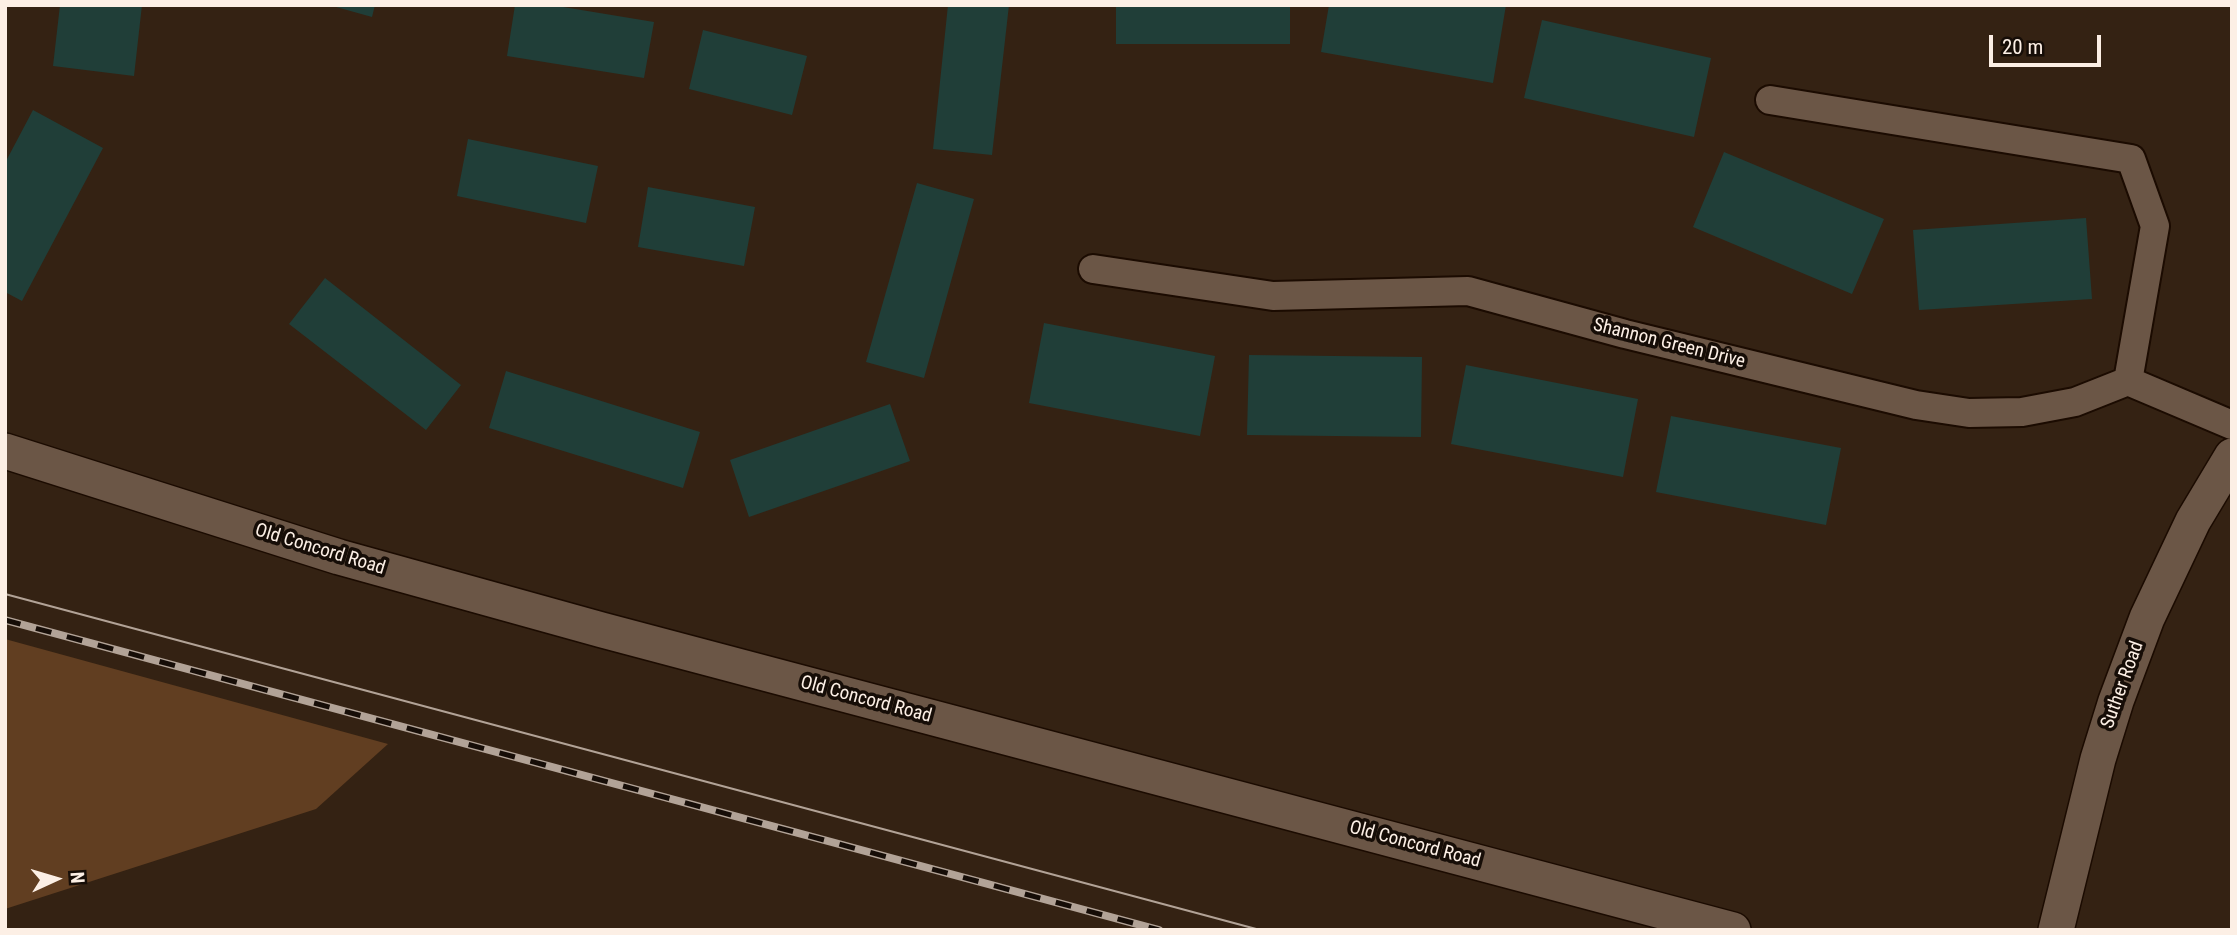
<!DOCTYPE html>
<style>
body{margin:0}
#map{position:relative;width:2237px;height:935px;overflow:hidden;background:#342213;font-family:"Roboto Condensed",sans-serif}
canvas{display:block}
.frame{position:absolute;inset:0;border:7px solid #fcefe5;pointer-events:none}
.north{position:absolute;left:21px;top:844px;width:70px;height:70px;-webkit-text-stroke:5px #160d07;paint-order:stroke;rotate:86deg;font-size:19px;font-weight:700;line-height:28px;text-align:center;color:#fcefe5}
.north::after{content:'';display:block;margin:auto;width:24px;height:32px;background:#fcefe5;clip-path:polygon(50% 0,100% 100%,50% 72%,0 100%)}
.scale{position:absolute;left:1989px;top:35px;width:112px;height:32px;box-sizing:border-box;border:4px solid #fcefe5;border-top:0;padding-left:9px;font-size:21px;line-height:24px;white-space:nowrap;color:#fcefe5;-webkit-text-stroke:5px #160d07;paint-order:stroke}
</style>
<div id="map">
<canvas width="2237" height="935"></canvas>
<div class="frame"></div>
<div class="north">N</div>
<div class="scale">20 m</div>
</div>
<script>
const g = document.querySelector('canvas').getContext('2d');
g.lineJoin = 'round';
function paint(path, color) {
  g.fillStyle = color;
  g.fill(path, 'evenodd');
}
function shape(rows) {
  const path = new Path2D();
  for (const r of rows) {
    path.moveTo(r[0], r[1]);
    for (let i = 2; i < r.length; i += 2) path.lineTo(r[i], r[i + 1]);
  }
  return path;
}
function stroke(path, color, width, dash) {
  g.strokeStyle = color;
  g.lineWidth = width;
  g.lineCap = dash ? 'butt' : 'round';
  g.setLineDash(dash || []);
  g.stroke(path);
}
function drawText(font, color, halo, rows, align = 'center') {
  g.font = font + ' "Roboto Condensed",sans-serif';
  g.lineWidth = 7;
  g.setLineDash([]);
  g.textBaseline = 'middle';
  g.strokeStyle = halo;
  g.fillStyle = color;
  for (const [text, x, y, turn = 0] of rows) {
    g.save();
    g.translate(x, y);
    g.rotate((+turn || 0) * Math.PI / 180);
    g.textAlign = isNaN(turn) ? turn : align;
    if (halo) g.strokeText(text, 0, 0);
    g.fillText(text, 0, 0);
    g.restore();
  }
}
const green = shape([
 [5,639,388,744,316,809,5,909]
]);
const building = shape([
 [60,5,142,5,134,76,53,66],
 [329,5,375,5,372,17],
 [515,5,551,5,654,22,644,78,507,56],
 [948,5,1009,5,992,155,933,149],
 [1116,5,1290,5,1290,44,1116,44],
 [1329,5,1506,5,1493,83,1321,52],
 [1542,20,1711,58,1694,137,1524,98],
 [703,30,807,56,792,115,689,89],
 [33,110,103,148,22,301,5,292,5,163],
 [468,139,598,166,586,223,457,196],
 [1724,152,1884,219,1852,294,1693,227],
 [917,183,974,199,924,378,866,362],
 [648,187,755,207,744,266,638,247],
 [2086,218,2092,299,1919,310,1913,230],
 [325,278,461,385,426,430,289,324],
 [1044,323,1215,356,1200,436,1029,403],
 [1249,355,1422,357,1421,437,1247,435],
 [1466,365,1638,399,1623,477,1451,444],
 [506,371,700,432,683,488,489,428],
 [890,404,910,461,749,517,730,460],
 [1671,416,1841,448,1826,525,1656,492]
]);
const minor = shape([
 [1770,100,2131,159,2155,226,2128,381],
 [1093,269,1273,296,1468,291,1625,334,1916,405,1969,413,2022,412,2075,402,2128,381,2232,425]
]);
const tertiary = shape([
 [5,451,339,557,602,630,1733,930],
 [2056,930,2098,759,2116,701,2147,618,2193,521,2232,456]
]);
const tram = shape([
 [5,594,1260,930]
]);
const rail = shape([
 [5,620,1159,930]
]);
const streetNames = [
 ["Shannon Green Drive",1669,344,14],
 ["Old Concord Road",320,550,17],
 ["Suther Road",2123,685,-70],
 ["Old Concord Road",866,700,15],
 ["Old Concord Road",1415,845,15]
];
paint(green, '#613e21');
paint(building, '#203e38');
stroke(minor, '#1b0b01', 32);
stroke(tertiary, '#1b0b01', 38);
stroke(minor, '#6b5646', 28);
stroke(tertiary, '#6b5646', 35);
stroke(tram, '#b2a397', 2);
stroke(rail, '#b2a397', 8);
stroke(rail, '#160d07', 5, [16]);
drawText('19px', '#fcefe5', '#160d07', streetNames);
</script>
